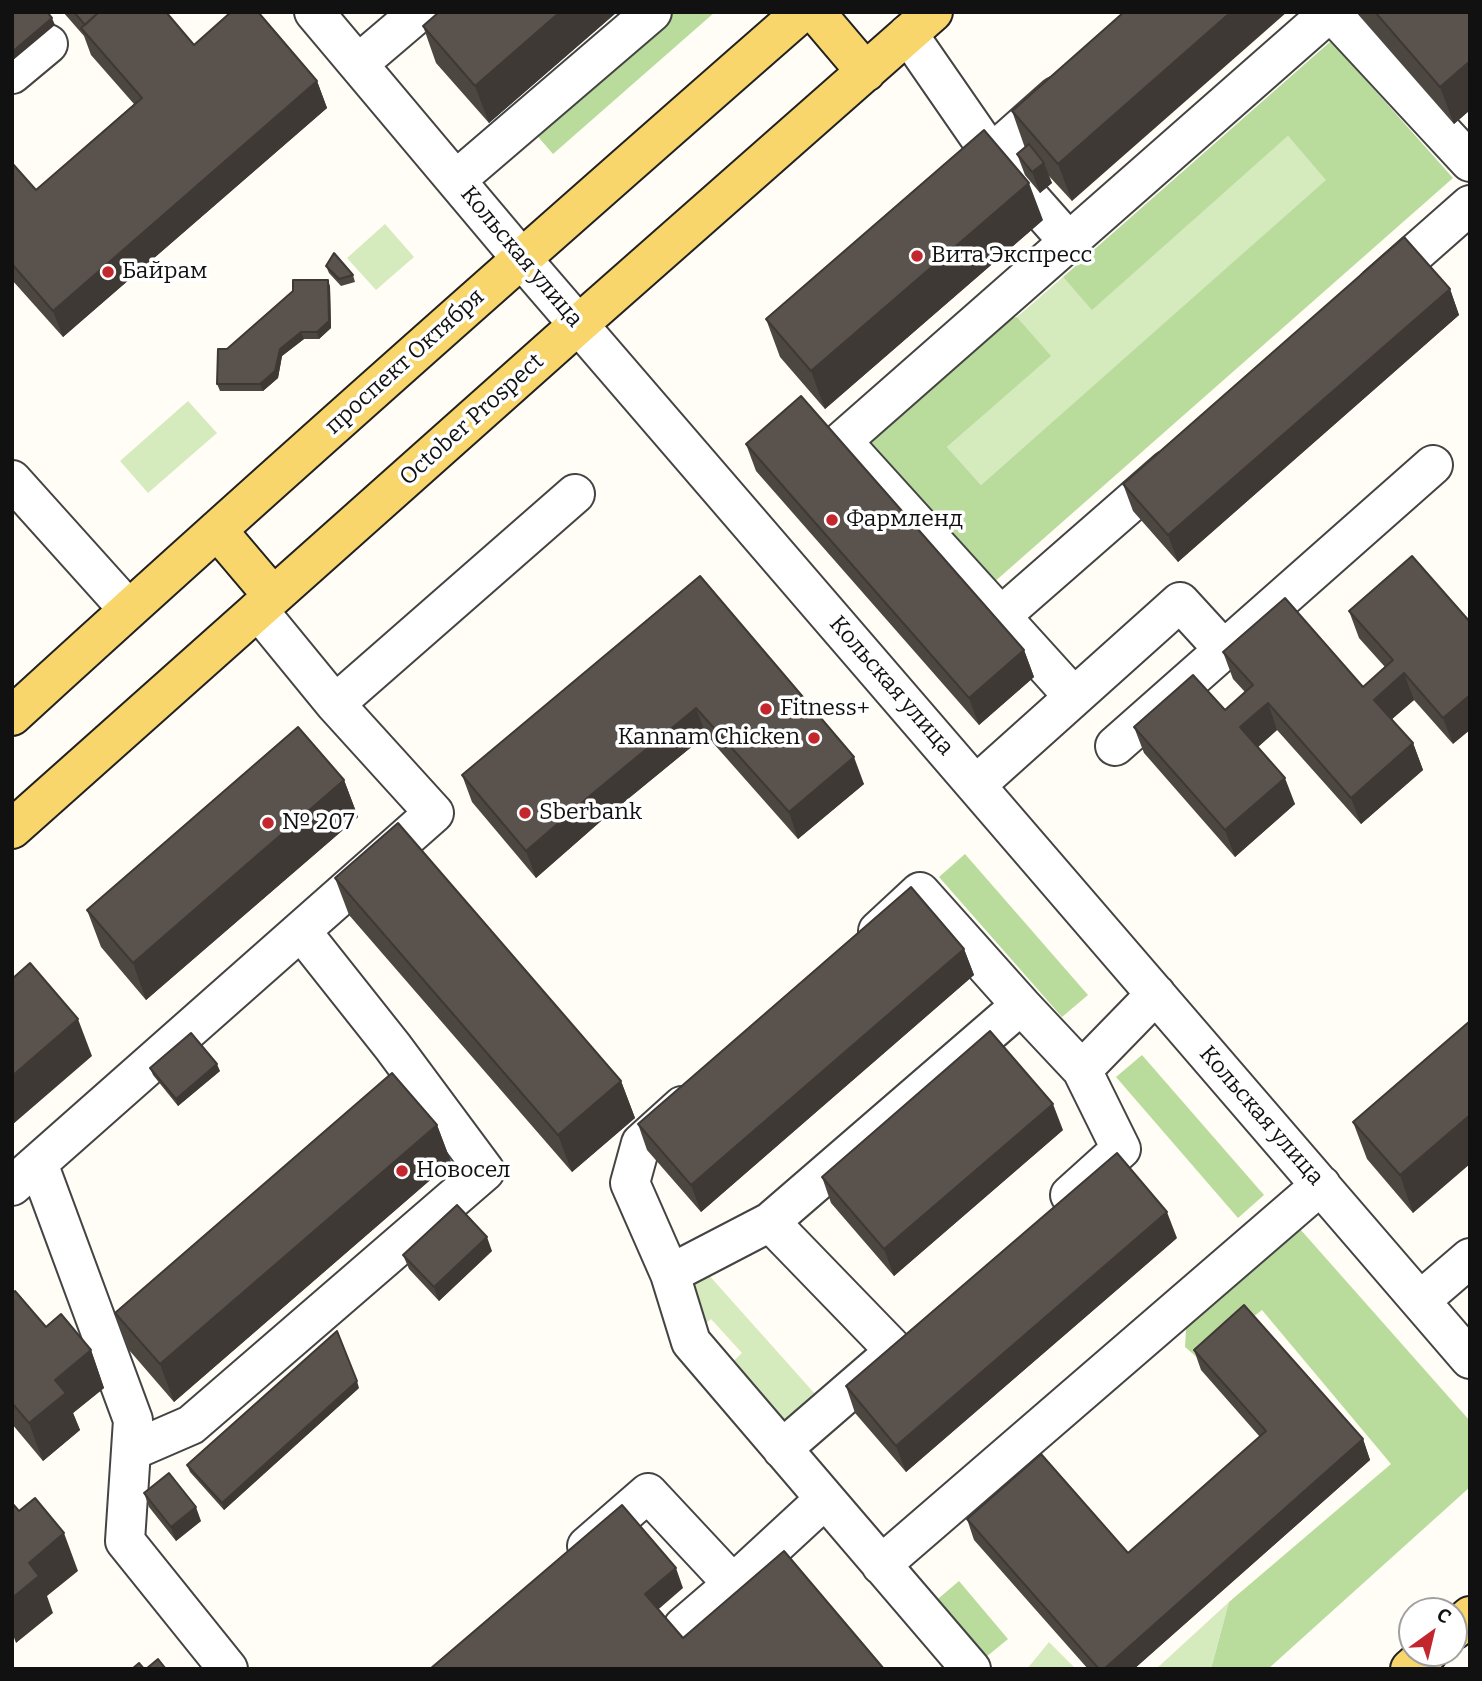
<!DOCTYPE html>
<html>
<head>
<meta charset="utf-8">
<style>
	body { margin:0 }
	#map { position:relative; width:1482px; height:1681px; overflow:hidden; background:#fffdf5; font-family:Bitter,serif }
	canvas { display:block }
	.frame { position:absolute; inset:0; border:14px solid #111; pointer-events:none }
	.north { position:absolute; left:1398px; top:1597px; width:70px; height:70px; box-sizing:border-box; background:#fff; border:2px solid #a0a0a0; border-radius:50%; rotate:34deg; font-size:19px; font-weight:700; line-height:28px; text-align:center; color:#111 }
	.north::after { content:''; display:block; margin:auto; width:24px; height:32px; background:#c4262e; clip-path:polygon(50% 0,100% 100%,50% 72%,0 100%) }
</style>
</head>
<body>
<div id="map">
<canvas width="1482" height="1681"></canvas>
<div class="frame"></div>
<div class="north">С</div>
</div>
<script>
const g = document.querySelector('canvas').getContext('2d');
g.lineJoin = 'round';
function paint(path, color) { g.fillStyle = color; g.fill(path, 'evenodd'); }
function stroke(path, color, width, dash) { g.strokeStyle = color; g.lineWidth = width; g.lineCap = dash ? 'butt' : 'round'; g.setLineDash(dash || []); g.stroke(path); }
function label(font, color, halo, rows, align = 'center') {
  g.font = font + ' Bitter,serif'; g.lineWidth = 7; g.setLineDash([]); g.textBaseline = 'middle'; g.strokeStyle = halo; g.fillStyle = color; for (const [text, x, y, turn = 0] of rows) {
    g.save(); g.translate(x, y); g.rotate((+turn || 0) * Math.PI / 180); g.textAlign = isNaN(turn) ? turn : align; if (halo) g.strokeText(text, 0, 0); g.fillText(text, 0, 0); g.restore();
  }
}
const green = new Path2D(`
	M1288 136 1327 180 981 485 947 447 1050 356 1017 317 1063 277 1092 309Z
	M385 224 414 257 376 290 347 258Z
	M188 401 217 433 148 493 120 461Z
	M707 1273 816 1395 780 1427 727 1367 742 1353 711 1319 695 1333 687 1291Z
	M1229 1602 1211 1669H1156Z
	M1049 1642 1076 1669H1027Z`);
const forest = new Path2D(`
	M658 12H715L553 154 527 124Z
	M1331 41 1453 178 992 584 869 444 1012 318 1017 317 1051 356 947 447 981 485 1326 180 1288 136 1092 310 1063 277Z
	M965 854 1088 995 1062 1017 939 877Z
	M1142 1055 1264 1195 1238 1218 1116 1077Z
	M1300 1229 1470 1421V1487L1268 1669H1211L1229 1602 1391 1464 1262 1310 1199 1359 1185 1347 1186 1329 1207 1306Z
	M959 1581 1008 1639 980 1662 932 1604Z`);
const minor = new Path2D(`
	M314 12 521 258 1470 1359
	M1331 12 1470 162
	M908 34 991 154 1069 242
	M358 64 419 12
	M12 74 48 44
	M456 180 652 12
	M961 181 1057 96
	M1377 287 1470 205
	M12 480 128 609
	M1001 616 1168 470
	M1074 697 842 441 1330 12
	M335 704 575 494
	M1115 746 1433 465
	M976 785 1180 602 1224 650
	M878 931 920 892 1021 1005
	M1082 1070 1156 994
	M682 1106 641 1143 630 1183 670 1274 691 1342 971 1669
	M38 1163 133 1420 125 1541 228 1669
	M12 1186 434 813 335 704 258 610
	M770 1222 895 1351
	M670 1274 770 1222 1021 1005 1082 1070 1121 1149 1070 1195
	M1420 1301 1470 1258
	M782 1449 886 1359
	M131 1451 191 1425 485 1171 393 1047 301 931
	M587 1546 648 1493 733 1584
	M881 1565 1321 1185
	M683 1627 733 1584 825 1499`);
const major = new Path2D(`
	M815 12 866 72
	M217 530 273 596
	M12 716C272 478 537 244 802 12
	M12 829 579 324 933 12
	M1454 1630 1470 1616
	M1410 1669 1428 1653`);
const wall = new Path2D(`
	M63 12H166L194 45 317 81 327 108 63 337 12 280V163L36 190 134 104 91 55 84 36Z
	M439 12H617L489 123 436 63 423 26Z
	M1124 12 1072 201 1048 175 1052 183 1040 193 1025 175 1017 154 1025 148 1012 111Z
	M1356 12H1470V110L1454 124Z
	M1043 220 825 409 780 357 766 319Z
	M326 266 353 275 355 282 341 286 329 273Z
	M328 280 330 287 331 328 319 339H304L282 356 278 378 263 391H220L217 384 227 349Z
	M1450 289 1459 315 1178 562 1133 511 1123 484Z
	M746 444 1024 650 1034 677 979 725 756 471Z
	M1412 556 1453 744 1414 700 1392 719 1413 743 1423 770 1361 824 1277 730 1258 747 1295 804 1235 857 1144 753 1134 727 1225 710 1245 692 1233 679 1223 652 1363 687 1385 667 1359 638 1349 611Z
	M700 576 864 784 798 839 706 735 601 821 536 878 472 802 462 775Z
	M344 780 358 817 146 1000 101 947 87 910Z
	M335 878 621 1081 635 1118 572 1172 349 915Z
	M964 949 974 975 701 1212 647 1150 638 1124Z
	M1470 1021 1413 1213 1367 1159 1353 1122Z
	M150 1068 220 1071 178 1106 153 1075Z
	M437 1125 451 1162 174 1402 129 1350 115 1313Z
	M1063 1130 894 1276 831 1203 822 1177Z
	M1177 1238 906 1472 855 1413 846 1386Z
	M492 1251 439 1301 409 1269 403 1255Z
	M12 1293 46 1327 91 1350 104 1388 73 1413 80 1430 43 1461 12 1424Z
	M1194 1350 1363 1439 1370 1460 1134 1669H1088L974 1540 967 1519 1128 1553 1260 1437 1201 1370Z
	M359 1388 224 1510 190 1472 187 1465Z
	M144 1493 201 1521 176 1541 149 1507Z`);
const shadedWall = new Path2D(`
	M560 12H617L489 123 475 86Z
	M1231 12H1287L1072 201 1058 164Z
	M52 18 55 25 12 61V52Z
	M1470 61V110L1454 124 1440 87Z
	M317 81 327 108 63 337 53 311Z
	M1044 163 1052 183 1040 193 1032 172Z
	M1029 183 1043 220 825 409 811 371Z
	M328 280 330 287 331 328 319 339 317 332Z
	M1450 289 1459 315 1178 562 1168 535Z
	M301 332 304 339 282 356 278 378 263 391 260 384 280 349Z
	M1024 650 1034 677 979 725 969 698Z
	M1404 673 1414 700 1384 726 1374 700Z
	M1470 695V730L1453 744 1443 718Z
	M1268 703 1277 730 1250 754 1240 727Z
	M696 708 706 735 601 821 536 878 526 851 592 794Z
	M1413 743 1423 770 1361 824 1351 798Z
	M854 757 864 784 798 839 789 812Z
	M1285 778 1295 804 1235 857 1225 830Z
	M344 780 358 817 146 1000 133 963Z
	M964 949 974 975 701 1212 691 1185Z
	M78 1019 92 1056 12 1125V1076Z
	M217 1064 220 1071 178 1106 176 1099Z
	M621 1081 635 1118 572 1172 558 1135Z
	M1053 1104 1063 1130 894 1276 884 1249Z
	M1470 1115V1164L1413 1213 1400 1175Z
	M437 1125 451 1162 174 1402 160 1364Z
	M1167 1212 1177 1238 906 1472 896 1446Z
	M487 1237 492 1251 439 1301 434 1287Z
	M91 1350 104 1388 73 1413 80 1430 43 1461 29 1423 55 1380Z
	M357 1381 359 1388 224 1510 222 1503Z
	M1363 1439 1370 1460 1134 1669H1104Z
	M196 1507 201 1521 176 1541 171 1527Z
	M64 1533 78 1571 47 1596 53 1613 16 1643 12 1632V1598L29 1563Z
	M676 1568 683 1588 653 1614 645 1594Z`);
const building = new Path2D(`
	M12 12H47L52 18 12 52Z
	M74 12H99L85 25Z
	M99 12H166L194 45 231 12H258L317 81 53 311 12 264V163L36 190 142 98 81 28Z
	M439 12H560L475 86 423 26Z
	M1124 12H1231L1058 164 1012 111Z
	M1375 12H1470V61L1440 87Z
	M984 130 1029 183 811 371 766 319Z
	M1029 144 1044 163 1032 172 1017 154Z
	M1404 237 1450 289 1168 535 1123 484Z
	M334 253 353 275 339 279 326 266Z
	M293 280H328L329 321 317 332H301L280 349 275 371 260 384H217L218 349H227L293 291Z
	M801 396 1024 650 969 698 746 444Z
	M1412 556 1470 622V695L1443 718 1404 673 1374 700 1413 743 1351 798 1268 703 1240 727 1285 778 1225 830 1134 727 1193 675 1225 710 1253 685 1223 652 1285 598 1363 687 1393 660 1349 611Z
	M700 576 854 757 789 812 696 708 592 794 526 851 462 775Z
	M298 727 344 780 133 963 87 910Z
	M398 823 621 1081 558 1135 335 878Z
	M911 887 964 949 691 1185 638 1124Z
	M30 963 78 1019 12 1076V979Z
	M1470 1021V1115L1400 1175 1353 1122Z
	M990 1031 1053 1104 884 1249 822 1177Z
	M191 1033 217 1064 176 1099 150 1068Z
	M392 1073 437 1125 160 1364 115 1313Z
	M1117 1153 1167 1212 896 1446 846 1386Z
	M457 1205 487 1237 434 1287 403 1255Z
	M15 1291 46 1327 61 1314 91 1350 55 1380 66 1393 29 1423 12 1403V1293Z
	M1244 1305 1363 1439 1104 1669H1099L967 1519 1041 1454 1128 1553 1266 1431 1194 1350Z
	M337 1331 357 1381 222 1503 187 1465Z
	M169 1473 196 1507 171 1527 144 1493Z
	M35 1498 64 1533 29 1563 39 1576 12 1598V1503L19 1511Z
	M622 1505 676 1568 645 1594 683 1638 784 1551 884 1669H430Z
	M158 1659 166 1669H146Z
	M139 1663 144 1669H132Z`);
const markers = [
	[917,256,7,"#c4262e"],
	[108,272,7,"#c4262e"],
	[832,520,7,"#c4262e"],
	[766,709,7,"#c4262e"],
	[814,738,7,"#c4262e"],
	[525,813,7,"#c4262e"],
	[268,823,7,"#c4262e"],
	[402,1171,7,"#c4262e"]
];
const poiNames = [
	["Вита Экспресс",931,256],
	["Байрам",122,272],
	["Фармленд",846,520],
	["Fitness+",780,709],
	["Kannam Chicken",800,738,"right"],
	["Sberbank",539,813],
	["№ 207",282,823],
	["Новосел",416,1171]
];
const streetNames = [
	["Кольская улица",521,257,50],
	["проспект Октября",405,362,-42],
	["October Prospect",472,420,-42],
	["Кольская улица",891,686,49],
	["Кольская улица",1261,1116,49]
];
paint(green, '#d5ebbd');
paint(forest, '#b9dc9c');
stroke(minor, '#444', 42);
stroke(major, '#222', 42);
stroke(minor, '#fff', 38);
stroke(major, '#f9d66b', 38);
paint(wall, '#4d4742');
paint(shadedWall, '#3f3936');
paint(building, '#5a524d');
stroke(building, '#3f3936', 2);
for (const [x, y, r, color] of markers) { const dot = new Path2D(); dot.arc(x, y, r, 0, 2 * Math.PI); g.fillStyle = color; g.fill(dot); stroke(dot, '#fff', 2.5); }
label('23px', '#111', '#fff', poiNames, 'left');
label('23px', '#111', '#fff', streetNames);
</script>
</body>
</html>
